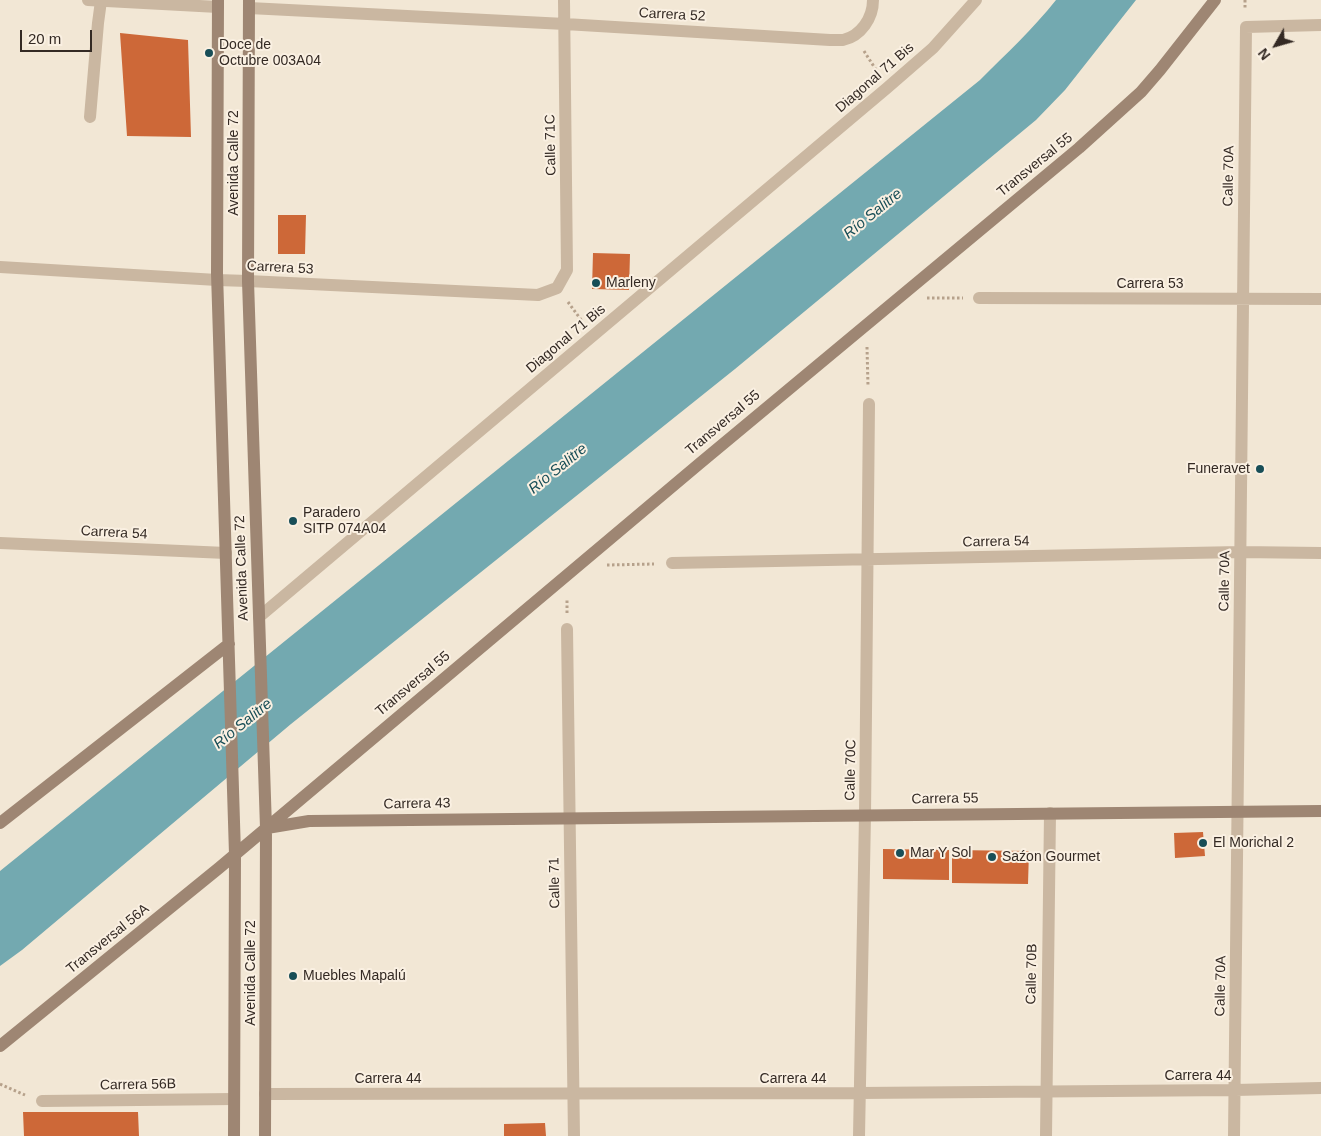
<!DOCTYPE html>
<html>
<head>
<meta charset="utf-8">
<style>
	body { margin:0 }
	#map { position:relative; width:1321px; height:1136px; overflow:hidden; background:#f2e7d5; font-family:Helvetica,sans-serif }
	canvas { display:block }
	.north { position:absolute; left:1251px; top:20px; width:50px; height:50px; -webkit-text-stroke:4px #faf0e2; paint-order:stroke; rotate:232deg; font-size:14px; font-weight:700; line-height:20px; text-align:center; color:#342a24 }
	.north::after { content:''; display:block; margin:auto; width:18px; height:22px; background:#342a24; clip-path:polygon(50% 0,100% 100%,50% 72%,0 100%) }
	.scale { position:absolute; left:20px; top:30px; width:72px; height:22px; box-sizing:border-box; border:2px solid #342a24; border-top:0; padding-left:6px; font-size:15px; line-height:18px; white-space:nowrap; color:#342a24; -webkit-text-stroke:4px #faf0e2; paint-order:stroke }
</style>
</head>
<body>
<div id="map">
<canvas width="1321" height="1136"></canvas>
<div class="north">N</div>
<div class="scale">20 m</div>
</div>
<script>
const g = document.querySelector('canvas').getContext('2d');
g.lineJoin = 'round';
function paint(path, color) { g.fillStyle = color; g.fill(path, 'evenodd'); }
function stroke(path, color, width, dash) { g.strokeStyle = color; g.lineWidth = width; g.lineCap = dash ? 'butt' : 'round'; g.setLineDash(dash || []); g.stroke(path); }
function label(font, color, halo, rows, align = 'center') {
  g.font = font + ' Helvetica,sans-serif'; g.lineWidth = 4; g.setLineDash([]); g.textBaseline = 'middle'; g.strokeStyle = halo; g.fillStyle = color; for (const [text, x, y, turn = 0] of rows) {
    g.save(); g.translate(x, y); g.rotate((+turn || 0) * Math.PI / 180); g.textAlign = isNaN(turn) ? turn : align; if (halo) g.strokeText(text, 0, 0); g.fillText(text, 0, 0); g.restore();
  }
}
const water = new Path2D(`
	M1056 0H1136L1065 90 1036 120 735 369 291 724 22 950 0 966V871L980 80C1006 54 1033 29 1056 0Z`);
const building = new Path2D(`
	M120 33 188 40 191 137 127 136Z
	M278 215H306L305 254H278Z
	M593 253 630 254 629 290 592 289Z
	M1203 832 1205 856 1175 858 1174 833Z
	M883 849 949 850V880L883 879Z
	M952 850 1029 851 1028 884 952 883Z
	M23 1112H138L139 1136H24Z
	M545 1123 546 1136H504V1124Z`);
const path = new Path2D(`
	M1245 0V9
	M864 51 878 73
	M927 298H963
	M568 302 582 321
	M867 347 868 386
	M607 565 654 564
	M567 613V599
	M0 1084 25 1095`);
const lane = new Path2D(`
	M90 117 98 23 101 1`);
const street = new Path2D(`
	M88 0 218 7
	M249 8 565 24 830 40C834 40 839 40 843 40 861 36 873 18 873 0
	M0 267 217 280 248 281 538 295 557 288 567 270 564 0
	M979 298 1321 299
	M0 543 226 553
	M672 563 1240 552 1321 553
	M259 617 887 88 933 48 976 0
	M567 629 574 1136
	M265 1094 860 1093 1235 1090 1321 1088
	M42 1101 234 1099
	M859 1136 865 815 869 404
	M1046 1136 1050 813
	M1234 1136 1246 27 1321 25`);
const secondary = new Path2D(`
	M218 0 217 273 235 854 234 1136
	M249 0 248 281 266 828 265 1136
	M0 823 229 644
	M267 828 309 821 1321 811
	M0 1046 219 868 699 464 1079 148 1141 92 1160 70 1215 0`);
const markers = [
	[209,53,5,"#184e57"],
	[596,283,5,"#184e57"],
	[1260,469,5,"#184e57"],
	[293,521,5,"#184e57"],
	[1203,843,5,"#184e57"],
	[900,853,5,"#184e57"],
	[992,857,5,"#184e57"],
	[293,976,5,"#184e57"]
];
const streetNames = [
	["Carrera 52",672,15,3],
	["Diagonal 71 Bis",875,78,-41],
	["Calle 71C",551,145,-91],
	["Avenida Calle 72",234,163,-90],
	["Transversal 55",1035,165,-39],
	["Calle 70A",1229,176,-89],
	["Carrera 53",280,268,3],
	["Carrera 53",1150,284],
	["Diagonal 71 Bis",566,339,-40],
	["Transversal 55",723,423,-40],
	["Carrera 54",114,533,3],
	["Carrera 54",996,542,-1],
	["Avenida Calle 72",242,568,-92],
	["Calle 70A",1225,581,-89],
	["Transversal 55",413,684,-40],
	["Calle 70C",851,770,-89],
	["Carrera 55",945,799,-1],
	["Carrera 43",417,804,-1],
	["Calle 71",555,883,-91],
	["Transversal 56A",108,939,-39],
	["Avenida Calle 72",251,973,-90],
	["Calle 70B",1032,974,-89],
	["Calle 70A",1221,986,-89],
	["Carrera 44",1198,1076],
	["Carrera 44",388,1079],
	["Carrera 44",793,1079],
	["Carrera 56B",138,1085,-1]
];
const poiNames = [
	["Doce de",219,45],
	["Octubre 003A04",219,61],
	["Marleny",606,283],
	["Funeravet",1250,469,"right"],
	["Paradero",303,513],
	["SITP 074A04",303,529],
	["El Morichal 2",1213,843],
	["Mar Y Sol",910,853],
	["Saźon Gourmet",1002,857],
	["Muebles Mapalú",303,976]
];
const waterNames = [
	["Río Salitre",873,214,-39],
	["Río Salitre",558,469,-39],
	["Río Salitre",243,724,-39]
];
paint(water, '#73a9b0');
paint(building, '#cd6838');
stroke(path, '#b6a18b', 3, [2.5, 2.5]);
stroke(lane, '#cab7a1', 12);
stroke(street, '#cab7a1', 12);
stroke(secondary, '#9e8673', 12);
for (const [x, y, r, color] of markers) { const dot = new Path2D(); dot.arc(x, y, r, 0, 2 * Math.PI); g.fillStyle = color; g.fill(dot); stroke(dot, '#faf0e2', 2); }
label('14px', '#342a24', '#faf0e2', streetNames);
label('14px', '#342a24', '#faf0e2', poiNames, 'left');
label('italic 15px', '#184e57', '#faf0e2', waterNames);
</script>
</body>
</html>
